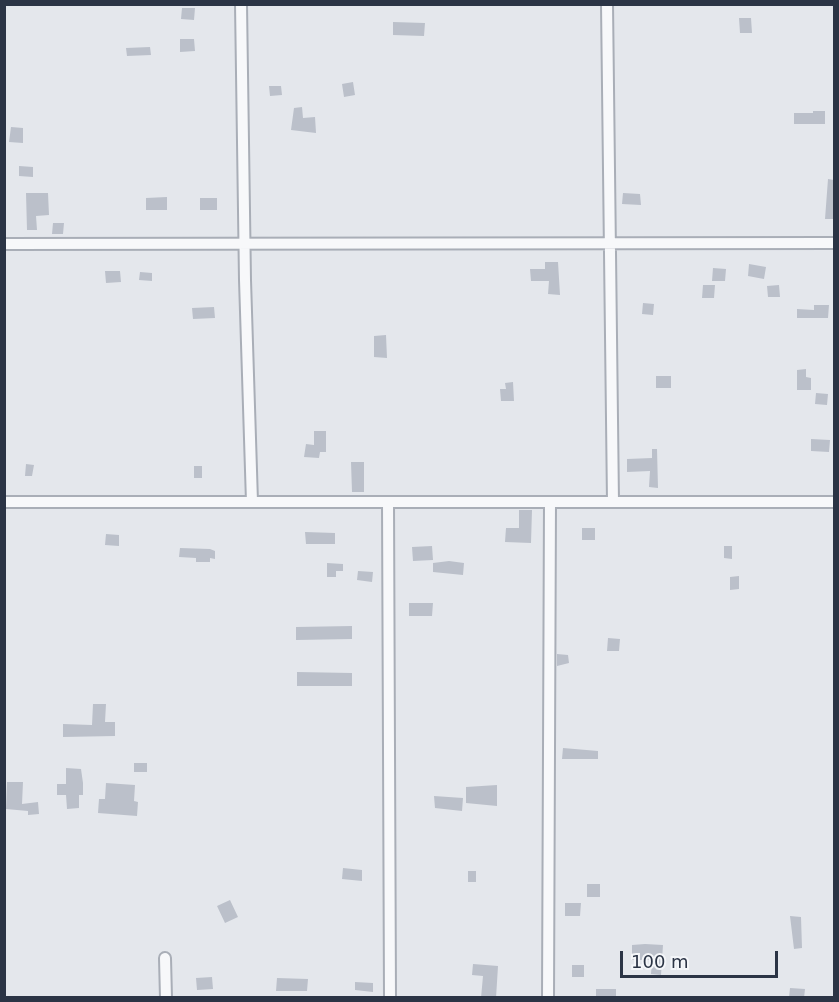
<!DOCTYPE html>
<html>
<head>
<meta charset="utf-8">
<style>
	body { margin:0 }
	#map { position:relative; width:839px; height:1002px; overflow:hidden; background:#e4e7ec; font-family:"DejaVu Sans",sans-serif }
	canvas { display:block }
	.frame { position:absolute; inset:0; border:6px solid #2b3445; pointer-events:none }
	.scale { position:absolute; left:620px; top:951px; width:158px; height:27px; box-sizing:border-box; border:3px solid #2b3445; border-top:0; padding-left:8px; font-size:18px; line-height:21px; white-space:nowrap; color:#2b3445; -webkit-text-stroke:4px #f4f6f9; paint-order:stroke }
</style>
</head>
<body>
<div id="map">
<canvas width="839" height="1002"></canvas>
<div class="frame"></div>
<div class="scale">100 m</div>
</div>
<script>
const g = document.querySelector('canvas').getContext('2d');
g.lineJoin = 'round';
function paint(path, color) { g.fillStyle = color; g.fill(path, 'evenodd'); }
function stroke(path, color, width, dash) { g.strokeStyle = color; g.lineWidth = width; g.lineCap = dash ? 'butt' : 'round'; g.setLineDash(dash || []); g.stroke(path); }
const building = new Path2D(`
	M182 8H195L194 20 181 19Z
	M739 18H751L752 33H740Z
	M393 22 425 23 424 36 393 35Z
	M180 39H194L195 51 180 52Z
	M150 47 151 55 127 56 126 48Z
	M353 82 355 95 344 97 342 84Z
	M269 86H281L282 95 270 96Z
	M302 107 303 118 315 117 316 133 291 130 294 108Z
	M813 111H825V124H794V113H813Z
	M11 127 23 128V143L9 142Z
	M19 166 33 167V177L19 176Z
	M828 179 834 180V219H825Z
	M26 193H48L49 215 36 216 37 230H27Z
	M623 193 640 194 641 205 622 204Z
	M167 197V210H146V198Z
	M200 198H217V210H200Z
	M53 223H64L63 234H52Z
	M545 262H558L560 295 548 294 549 281H531L530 269H545Z
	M749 264 766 267 764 279 748 276Z
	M713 268 726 269 725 281H712Z
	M105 271H120L121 282 106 283Z
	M140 272 152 273V281L139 280Z
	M703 285H715L714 298H702Z
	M779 285 780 297H768L767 286Z
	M643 303 654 304 653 315 642 314Z
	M814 305H829L828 318H797V309L814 310Z
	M214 307 215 318 193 319 192 308Z
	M386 335 387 358 374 357V336Z
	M806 369V377L811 378V390H797V370Z
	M656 376H671V388H656Z
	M513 382 514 401H501L500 389H506L505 383Z
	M816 393 828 394 827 405 815 404Z
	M314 431H326V452H320L319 458 304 457 306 444 314 445Z
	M811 439 830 440 829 452 811 451Z
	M652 449H657L658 488 649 487 650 471 627 472V459L652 458Z
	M351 462H364V492H352Z
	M26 464 34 465 32 476H25Z
	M194 466H202V478H194Z
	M519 510H532L531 543 505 542 506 528H519Z
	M582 528H595V540H582Z
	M305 532 335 533V544H306Z
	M106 534 119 535V546L105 545Z
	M432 546 433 560 413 561 412 547Z
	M724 546H732V559L724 558Z
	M180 548 210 549 215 551V559L210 558V562H196V558L179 557Z
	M449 561 464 563 463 575 433 572V563Z
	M327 563 343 564V571H336V577H327Z
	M358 571 373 572 372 582 357 580Z
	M739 576V589L730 590V577Z
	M409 603H433L432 616H409Z
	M352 626V639L296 640V627Z
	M608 638 620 639 619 651H607Z
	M557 654 568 655 569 663 557 666Z
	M297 672 352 673V686H297Z
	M93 704H106L105 722H115V736L63 737V724L92 725Z
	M563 748 598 751V759H562Z
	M134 763H147V772H134Z
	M66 768 81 769 83 783V795H79V808L67 809 66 795H57V784H66Z
	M7 782H23L22 804 38 802 39 814 28 815V811L6 809Z
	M106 783 135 785 134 801 138 802 137 816 98 813 99 799H105Z
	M497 785V806L466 803V787Z
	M434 796 463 798 462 811 435 808Z
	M343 868 362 870V881L342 879Z
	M468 871H476V882H468Z
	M587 884H600V897H587Z
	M230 900 238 917 225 923 217 906Z
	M565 903H581L580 916H565Z
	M790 916 801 917 802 948 794 949Z
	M645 944 663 945 661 975 651 974 652 960H632V945Z
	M473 964 498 966 496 998H481L483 976 472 975Z
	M572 965H584V977H572Z
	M212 977 213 989 197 990 196 978Z
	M277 978 308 979 307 991H276Z
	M355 982 373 983V992L355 990Z
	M790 988 805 989 804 998H789Z
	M596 989H616V998H596Z`);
const minor = new Path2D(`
	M241 4 245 280 252 502
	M607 4 613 502
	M4 244 834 243
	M4 502H834
	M388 502 390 998
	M165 958 166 998
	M548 998 550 502`);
paint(building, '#bbc0ca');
stroke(minor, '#a9aeb7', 14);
stroke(minor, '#f7f8fa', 10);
</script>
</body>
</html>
